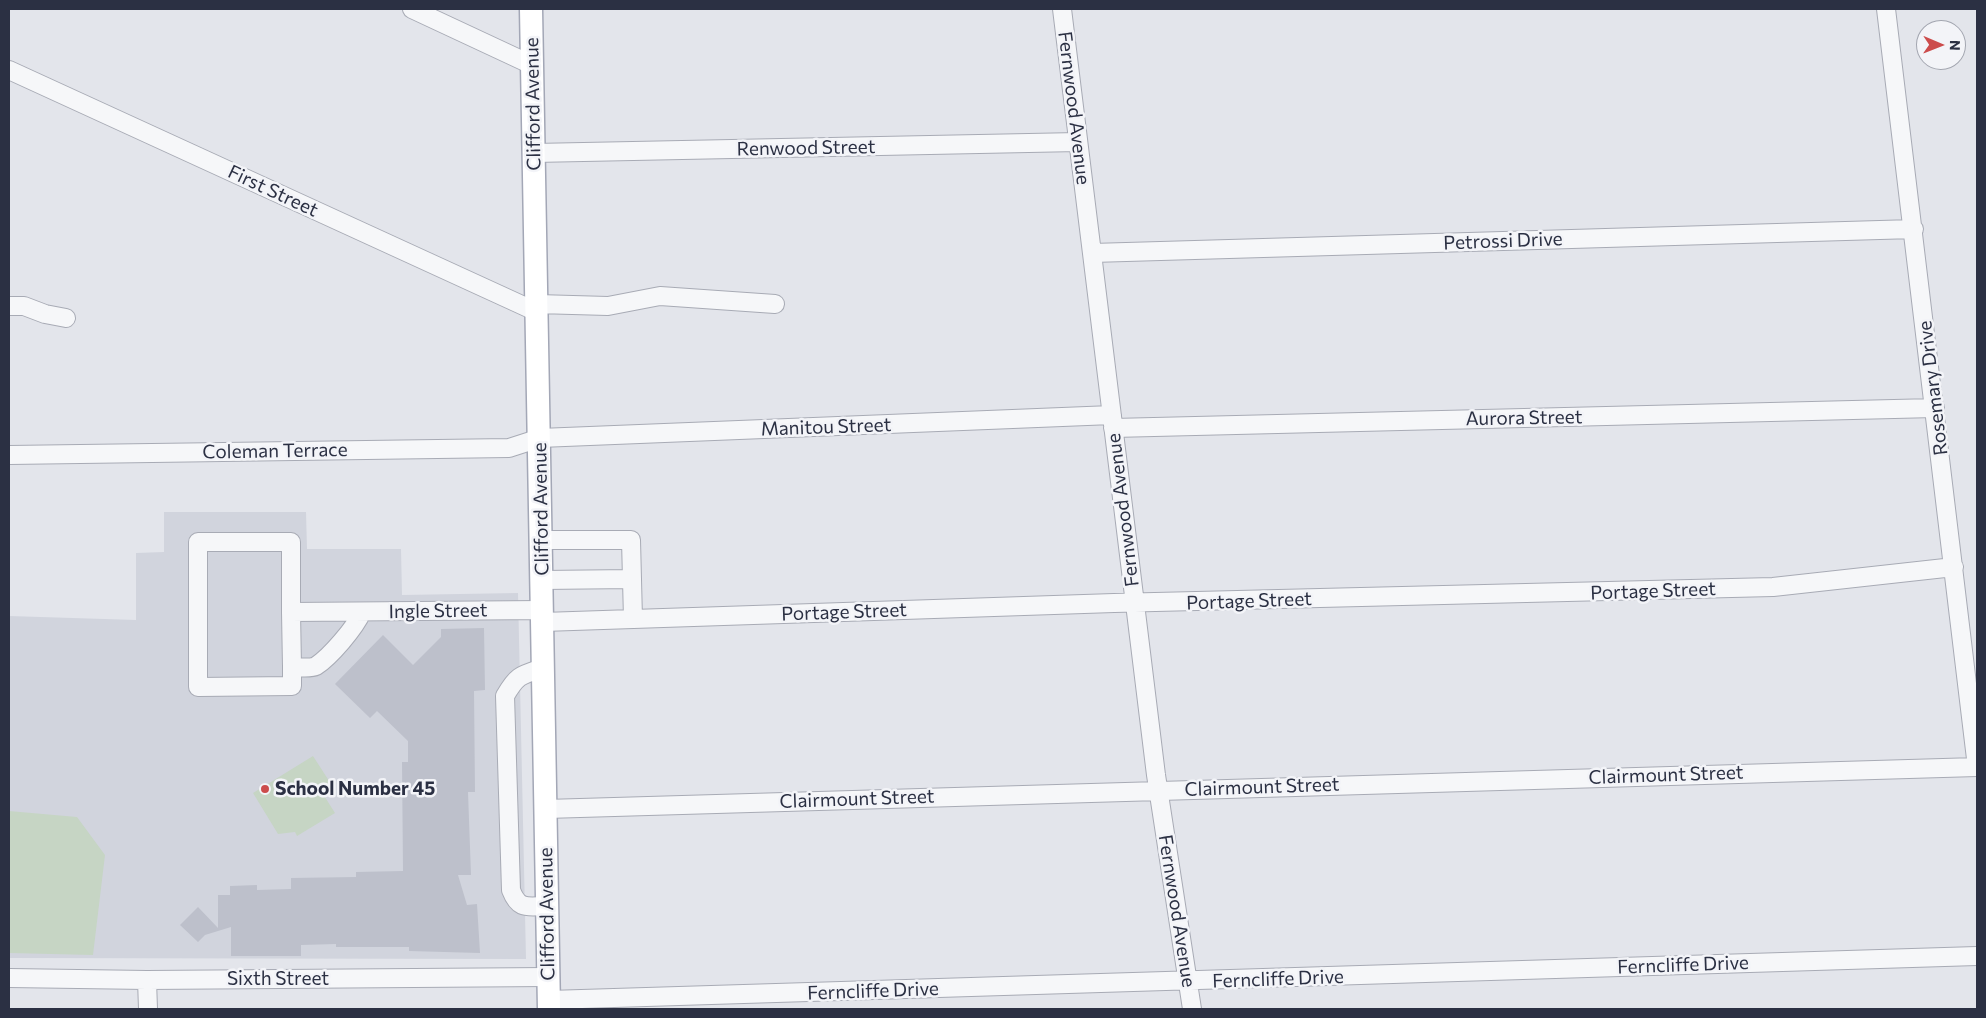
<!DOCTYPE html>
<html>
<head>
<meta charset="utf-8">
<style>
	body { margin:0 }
	#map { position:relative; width:1986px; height:1018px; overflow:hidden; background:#e3e5eb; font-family:Commissioner,sans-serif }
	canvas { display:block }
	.frame { position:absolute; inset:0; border:10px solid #2b3043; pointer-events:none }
	.north { position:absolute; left:1916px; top:20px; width:50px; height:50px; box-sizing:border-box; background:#f3f4f8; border:1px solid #a3a6b0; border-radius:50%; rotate:91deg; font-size:14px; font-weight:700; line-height:20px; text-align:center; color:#2b3043 }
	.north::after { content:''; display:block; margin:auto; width:18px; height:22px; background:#cc4c4c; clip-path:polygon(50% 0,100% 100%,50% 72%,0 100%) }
</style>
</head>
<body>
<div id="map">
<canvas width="1986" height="1018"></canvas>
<div class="frame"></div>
<div class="north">N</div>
</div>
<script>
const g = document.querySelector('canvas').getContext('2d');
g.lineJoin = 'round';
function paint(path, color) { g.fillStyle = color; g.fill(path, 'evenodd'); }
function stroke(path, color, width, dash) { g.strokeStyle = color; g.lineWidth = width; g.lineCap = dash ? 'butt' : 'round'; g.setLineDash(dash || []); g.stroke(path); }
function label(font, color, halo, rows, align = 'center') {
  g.font = font + ' Commissioner,sans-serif'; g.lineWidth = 5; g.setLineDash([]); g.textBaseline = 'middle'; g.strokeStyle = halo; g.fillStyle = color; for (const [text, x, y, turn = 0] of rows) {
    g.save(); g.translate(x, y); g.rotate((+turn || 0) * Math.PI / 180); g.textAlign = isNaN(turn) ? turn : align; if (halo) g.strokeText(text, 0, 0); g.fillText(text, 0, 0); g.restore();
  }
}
const built = new Path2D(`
	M164 512H306L307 549H401L402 595 518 593 526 959 9 958V616L136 620V553L164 552Z`);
const green = new Path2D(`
	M313 756 333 787 323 794 335 813 297 836 295 832 278 834 253 793Z
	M9 811 77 817 105 855 93 955 9 953Z`);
const building = new Path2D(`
	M484 628 485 690 474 691 475 792H468L471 875H458L467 905 477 904 480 953 409 951V947H336V944L301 945V956H231V927L205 935 198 942 180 925 198 907 218 928V895H230V886L257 885V890L291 889V878L356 877V872L403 871 402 762H408V741L377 711 370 718 335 684 383 635 413 665 441 637V629Z`);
const minor = new Path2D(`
	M412 9 532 65
	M1062 9 1156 775 1192 1009
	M1886 9 1977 767
	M9 70 537 312
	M534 153 1078 142
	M1092 253 1914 229
	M537 304 608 306 660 296 775 304
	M9 306H24L45 314 66 318
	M1113 428 1935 408
	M9 455 509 448 540 438 1112 415
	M541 540H631L633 619
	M542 580 632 579
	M291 612V542H198V687L292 686V667
	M362 612C355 628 330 657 316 666 310 669 299 667 292 667L291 612 542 610
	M543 622 1114 603 1773 587 1954 567
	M543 668C521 675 517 675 505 696L511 890C519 911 528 906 547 906
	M546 809 1977 767
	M9 978 147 980 548 977
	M147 980 148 1009
	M549 1000 1977 956`);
const major = new Path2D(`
	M531 9 549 1009`);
const markers = [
	[265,789,5,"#cc4c4c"]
];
const streetNames = [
	["Clifford Avenue",533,104,-91],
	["Fernwood Avenue",1074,108,83],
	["Renwood Street",806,148,-1],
	["First Street",273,191,25],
	["Petrossi Drive",1503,241,-2],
	["Rosemary Drive",1933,388,-97],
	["Aurora Street",1524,418,-1],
	["Manitou Street",826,427,-2],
	["Coleman Terrace",275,451,-1],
	["Clifford Avenue",541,509,-91],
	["Fernwood Avenue",1123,510,-97],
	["Portage Street",1653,591,-2],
	["Portage Street",1249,601,-2],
	["Ingle Street",438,611,-1],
	["Portage Street",844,612,-2],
	["Clairmount Street",1666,775,-2],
	["Clairmount Street",1262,787,-2],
	["Clairmount Street",857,799,-2],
	["Fernwood Avenue",1177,911,81],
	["Clifford Avenue",547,914,-91],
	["Ferncliffe Drive",1683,965,-2],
	["Sixth Street",278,979],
	["Ferncliffe Drive",1278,979,-2],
	["Ferncliffe Drive",873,991,-2]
];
const poiNames = [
	["School Number 45",275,789]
];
paint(built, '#d1d4dd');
paint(green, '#c6d5c4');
paint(building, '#bdc0cb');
stroke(minor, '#a8abb5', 20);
stroke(major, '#a3a7b6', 25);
stroke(minor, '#f6f7f9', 18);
stroke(major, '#fff', 22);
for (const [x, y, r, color] of markers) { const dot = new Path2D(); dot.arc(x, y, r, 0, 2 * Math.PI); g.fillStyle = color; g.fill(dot); stroke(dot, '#f3f4f8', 2); }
label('19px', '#2b3043', '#f3f4f8', streetNames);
label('bold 19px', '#2b3043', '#f3f4f8', poiNames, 'left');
</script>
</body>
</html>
